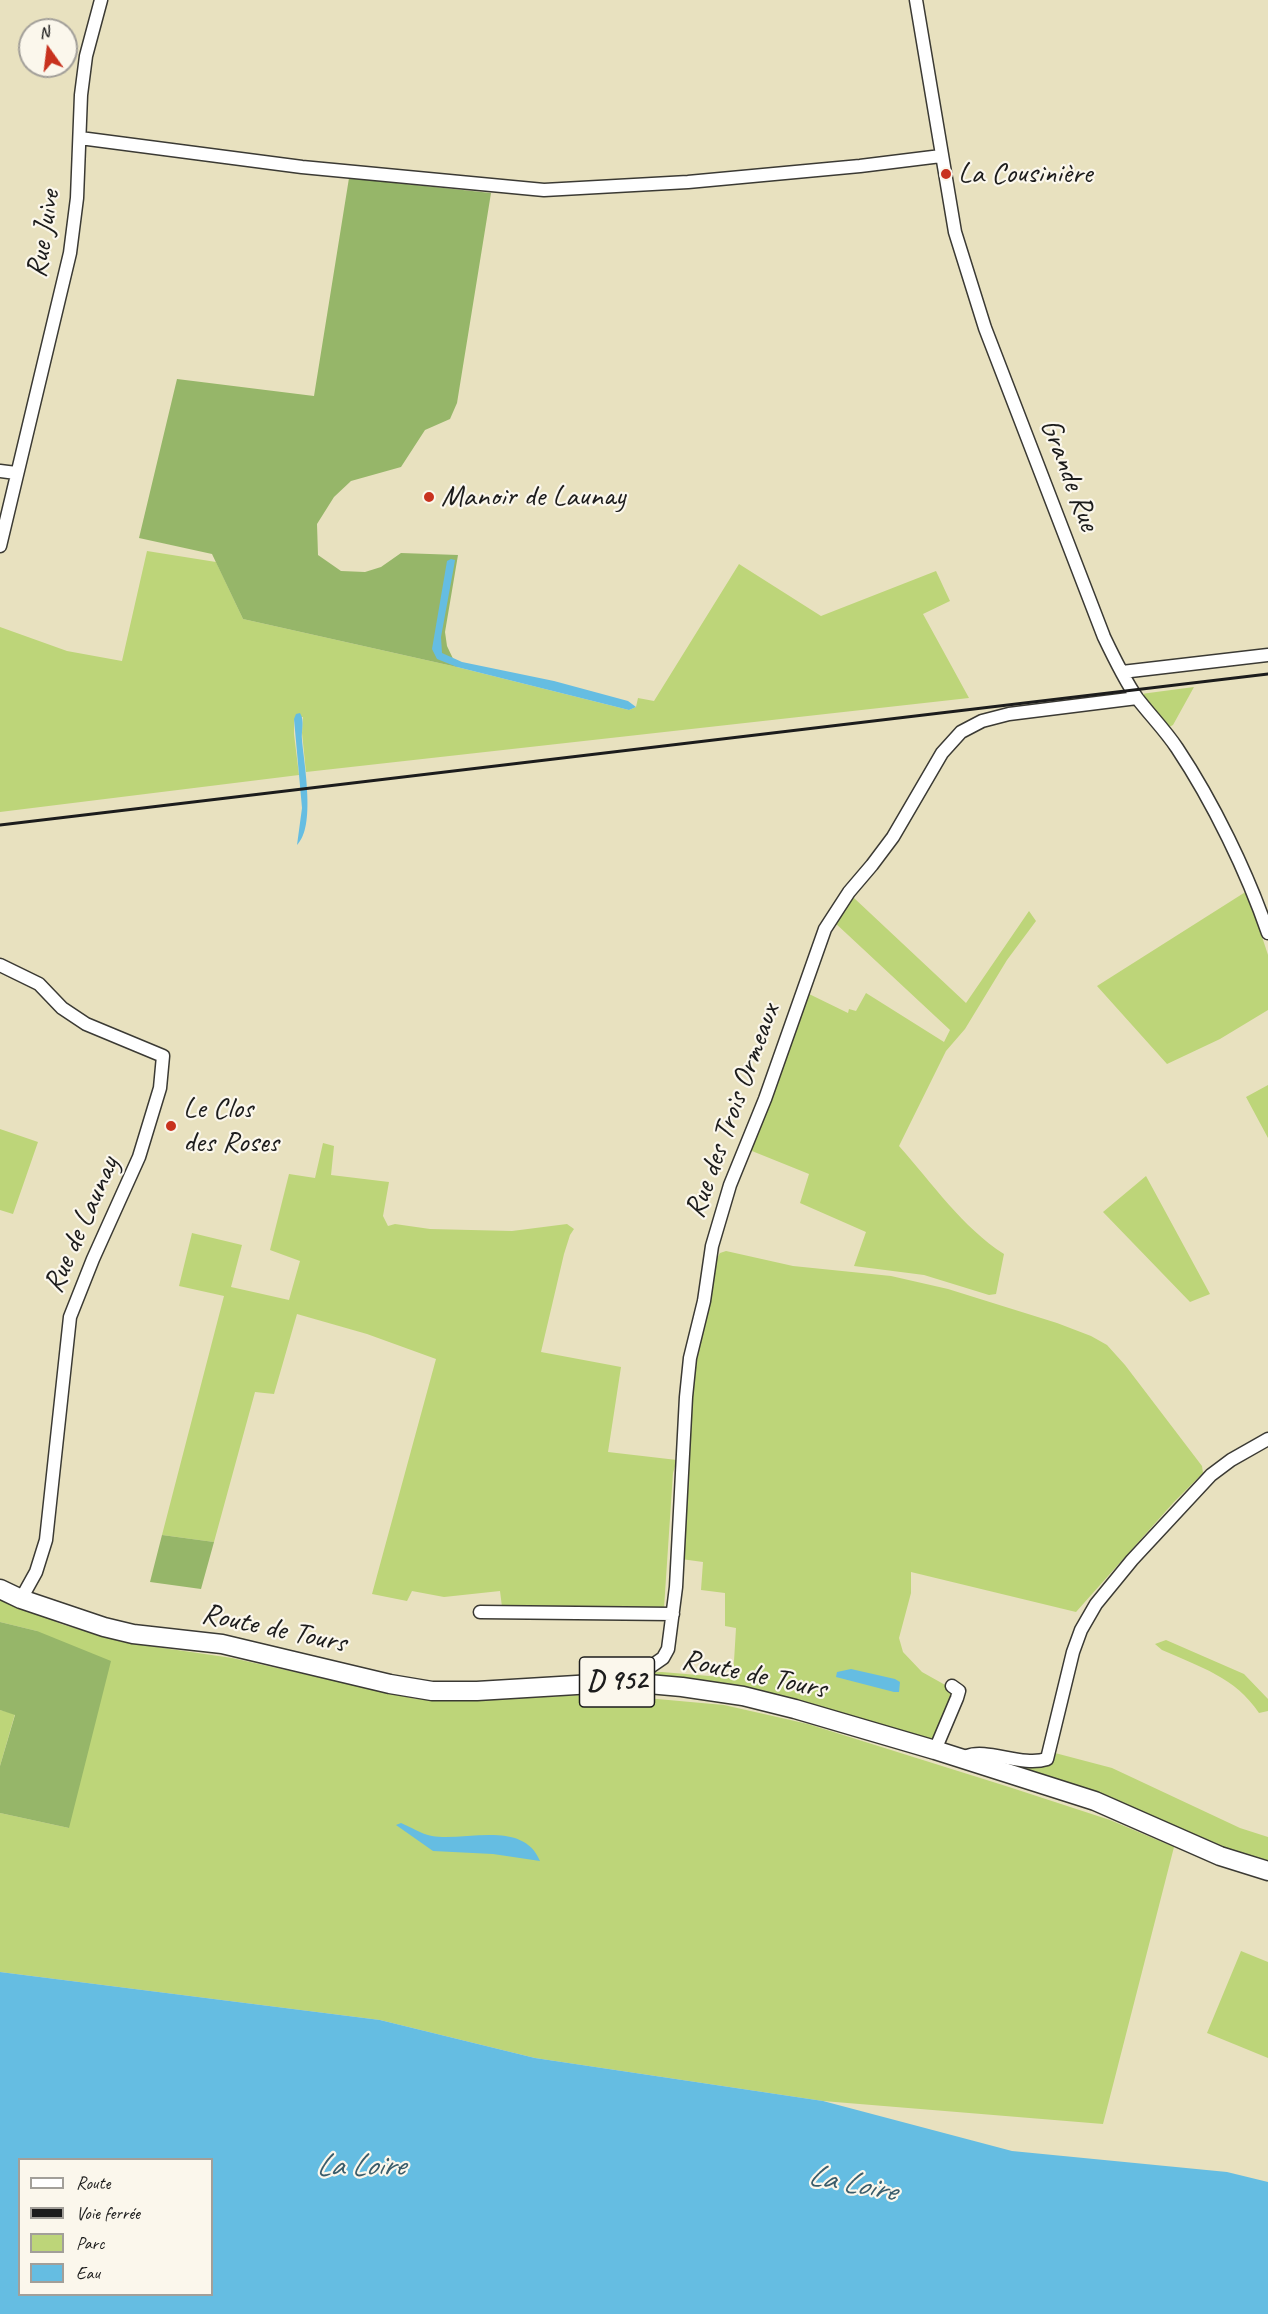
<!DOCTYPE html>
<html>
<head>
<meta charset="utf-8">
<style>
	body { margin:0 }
	#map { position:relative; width:1268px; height:2314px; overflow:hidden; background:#e8e1bf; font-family:Caveat,sans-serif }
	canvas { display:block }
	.legend { position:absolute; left:18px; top:2158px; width:195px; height:138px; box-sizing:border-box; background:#fbf7ec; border:2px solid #a29f99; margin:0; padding:8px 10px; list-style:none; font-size:18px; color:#1c1c1c }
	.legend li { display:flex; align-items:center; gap:12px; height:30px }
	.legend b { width:30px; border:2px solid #a29f99 }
	.north { position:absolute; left:18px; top:18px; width:60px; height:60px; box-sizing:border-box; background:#fbf7ec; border:2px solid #a29f99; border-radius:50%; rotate:346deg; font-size:16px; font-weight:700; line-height:24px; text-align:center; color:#1c1c1c }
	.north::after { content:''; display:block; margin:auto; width:21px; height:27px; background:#c8321e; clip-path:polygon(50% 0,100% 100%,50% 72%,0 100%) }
</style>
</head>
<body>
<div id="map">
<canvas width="1268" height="2314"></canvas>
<ul class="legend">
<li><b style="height:8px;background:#fff"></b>Route</li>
<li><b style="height:8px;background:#1c1c1c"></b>Voie ferrée</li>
<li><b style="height:16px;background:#bdd579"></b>Parc</li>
<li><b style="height:16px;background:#65bde2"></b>Eau</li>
</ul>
<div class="north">N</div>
</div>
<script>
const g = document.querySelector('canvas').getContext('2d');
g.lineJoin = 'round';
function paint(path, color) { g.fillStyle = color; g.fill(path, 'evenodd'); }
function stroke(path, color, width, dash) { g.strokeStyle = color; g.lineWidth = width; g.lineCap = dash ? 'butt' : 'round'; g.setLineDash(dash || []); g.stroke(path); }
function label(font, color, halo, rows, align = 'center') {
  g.font = font + ' Caveat,sans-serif'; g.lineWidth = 4.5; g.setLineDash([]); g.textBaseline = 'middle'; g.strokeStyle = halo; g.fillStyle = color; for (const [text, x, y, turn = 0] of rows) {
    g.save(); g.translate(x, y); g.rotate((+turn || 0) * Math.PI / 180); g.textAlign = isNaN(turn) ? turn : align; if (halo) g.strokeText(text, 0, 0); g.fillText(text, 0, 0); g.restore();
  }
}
const green = new Path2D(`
	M147 551 216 562 243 619 457 667 629 710 636 707 638 698 654 701 739 564 821 616 936 571 950 601 923 614 969 698 306 772 302 733 303 717 294 719V734L299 775 0 812V627L67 651 122 661Z
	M1194 687 1173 725 1167 728 1141 694Z
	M1247 891 1268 955V1010L1220 1039 1167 1064 1097 986Z
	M854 898 966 1003 1029 911 1036 921 1007 960 965 1029 946 1051 899 1146C932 1183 963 1228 1004 1254L996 1294 989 1295 924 1275 854 1266 866 1232 800 1203 809 1174 747 1149 807 993 848 1013 849 1009 856 1011 866 993 944 1042 950 1030 833 921Z
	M1268 1085V1138L1246 1097Z
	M0 1129 38 1142 13 1214 0 1210Z
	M323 1143 334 1146 331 1175 389 1182 383 1216 388 1226 395 1224 430 1229 512 1231 567 1224 574 1229 570 1235 564 1254 541 1352 621 1367 608 1452 677 1460 673 1473 664 1608 502 1607 500 1591 444 1597 412 1591 407 1601 372 1594 436 1359 367 1334 297 1314 274 1394 255 1392 214 1542 162 1535 224 1296 179 1286 192 1233 242 1245 231 1287 289 1300 300 1261 270 1250 289 1174 315 1178Z
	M1146 1176 1210 1294 1190 1302 1103 1212Z
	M726 1251 793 1266 891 1276 948 1289 1057 1323 1091 1336 1107 1345 1125 1365 1202 1466 1203 1473 1174 1502 1076 1612 911 1572V1593L899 1638 903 1652 922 1672 947 1686 953 1693 941 1729 932 1740 629 1673 662 1672 733 1678 736 1628 725 1626V1593L701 1590 703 1562 681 1559 685 1529 691 1382 715 1262 720 1253Z
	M0 1596 61 1624 122 1642 232 1658 416 1699 463 1701 582 1695 646 1698 724 1705 808 1724 1009 1787 1110 1820 1174 1847 1103 2124 823 2101 535 2058 380 2020 0 1972V1813L69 1828 37 1631 0 1622Z
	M1166 1640 1244 1674 1268 1699V1711L1259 1713C1235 1677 1200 1667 1162 1650L1155 1644Z
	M0 1710 15 1714 0 1766Z
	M1055 1753 1112 1768 1240 1828 1268 1837V1864L1237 1855 985 1757 1050 1763Z
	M1241 1951 1268 1962V2058L1207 2033Z`);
const forest = new Path2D(`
	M349 178 491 193 457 403 450 419 425 430 401 467 351 481 334 497 317 524 318 555 341 571 365 572 381 567 401 553 458 555 445 632 447 646 457 667 243 619 212 554 139 538 177 379 314 396Z
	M162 1535 214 1542 201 1589 150 1582Z
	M0 1622 37 1631 111 1661 69 1828 0 1813V1766L15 1715 0 1710Z`);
const water = new Path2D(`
	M451 559 455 560 454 566 441 637 442 653 462 662 554 681 628 701 636 707 629 710 457 667 437 659 432 649 447 561Z
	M300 713C305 721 301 731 302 740 304 764 316 827 297 845L302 808 294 719 296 714Z
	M851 1669 895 1679 900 1682 899 1692H894L836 1677 837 1672Z
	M401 1823C411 1827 421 1834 432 1836 464 1842 523 1819 540 1861L493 1854 433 1851 396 1825Z
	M0 1972 380 2020 535 2058 823 2101 1012 2151 1227 2172 1268 2182V2314H0ZM20 2160H212V2294H20Z`);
const street = new Path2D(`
	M916 0 955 232 985 328 1104 637C1114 658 1124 679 1137 698 1150 715 1165 730 1177 748 1213 802 1247 872 1268 933
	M80 138 302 167 544 190 688 182 860 166 941 156
	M0 471 16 473
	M0 546 70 253 77 198 81 95 86 56 101 0
	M1122 672 1268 655
	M0 965 39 984 62 1008 86 1024 163 1056 160 1088 139 1157 93 1259 70 1317 46 1540 36 1572 21 1599
	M480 1612 673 1614
	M599 1679 600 1676 650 1667 663 1658 668 1649 676 1587 686 1397 690 1358 704 1301 712 1246 730 1185 765 1099 825 929 849 892 872 865 893 837 942 753 961 732 982 721 1009 714 1137 698
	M935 1750 957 1698 959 1691 952 1686
	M967 1756C987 1748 1022 1767 1047 1759L1073 1652 1081 1630 1096 1604 1132 1560 1211 1475 1231 1460 1268 1439`);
const primary = new Path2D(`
	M0 1589 21 1599 104 1627 133 1634 222 1644 390 1684 432 1691H477L626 1682 682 1687 743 1696 795 1709 935 1750 1095 1801 1220 1856 1268 1871`);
const rail = new Path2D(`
	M0 825 1268 674`);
const markers = [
	[946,174,6,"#c8321e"],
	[429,497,6,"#c8321e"],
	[171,1126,6,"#c8321e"]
];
const shields = [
	[617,1682,75]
];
const shieldNames = [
	["D 952",617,1682]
];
const poiNames = [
	["La Cousinière",958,174],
	["Manoir de Launay",441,497],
	["Le Clos",183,1109],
	["des Roses",183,1143]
];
const streetNames = [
	["Rue Juive",44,234,-81],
	["Grande Rue",1069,475,69],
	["Rue des Trois Ormeaux",733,1111,-70],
	["Rue de Launay",82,1225,-66],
	["Route de Tours",274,1629,12],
	["Route de Tours",754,1675,12]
];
const waterNames = [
	["La Loire",360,2167],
	["La Loire",852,2184,11]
];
paint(green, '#bdd579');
paint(forest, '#96b669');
paint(water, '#65bde2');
stroke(street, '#3b3a34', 15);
stroke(primary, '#3b3a34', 21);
stroke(street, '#fff', 12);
stroke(primary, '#fff', 18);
stroke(rail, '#1c1c1c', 3);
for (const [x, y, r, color] of markers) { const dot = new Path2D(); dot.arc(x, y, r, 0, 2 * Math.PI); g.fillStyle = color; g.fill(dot); stroke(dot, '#fbf7ec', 2); }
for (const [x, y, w] of shields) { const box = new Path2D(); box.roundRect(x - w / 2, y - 25, w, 50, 4.5); g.fillStyle = '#fbf7ec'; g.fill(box); stroke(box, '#1c1c1c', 1.5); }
label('bold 28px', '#1c1c1c', null, shieldNames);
label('30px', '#1c1c1c', '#fbf7ec', poiNames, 'left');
label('30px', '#1c1c1c', '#fbf7ec', streetNames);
label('italic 32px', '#395c6b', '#fbf7ec', waterNames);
</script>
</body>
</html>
